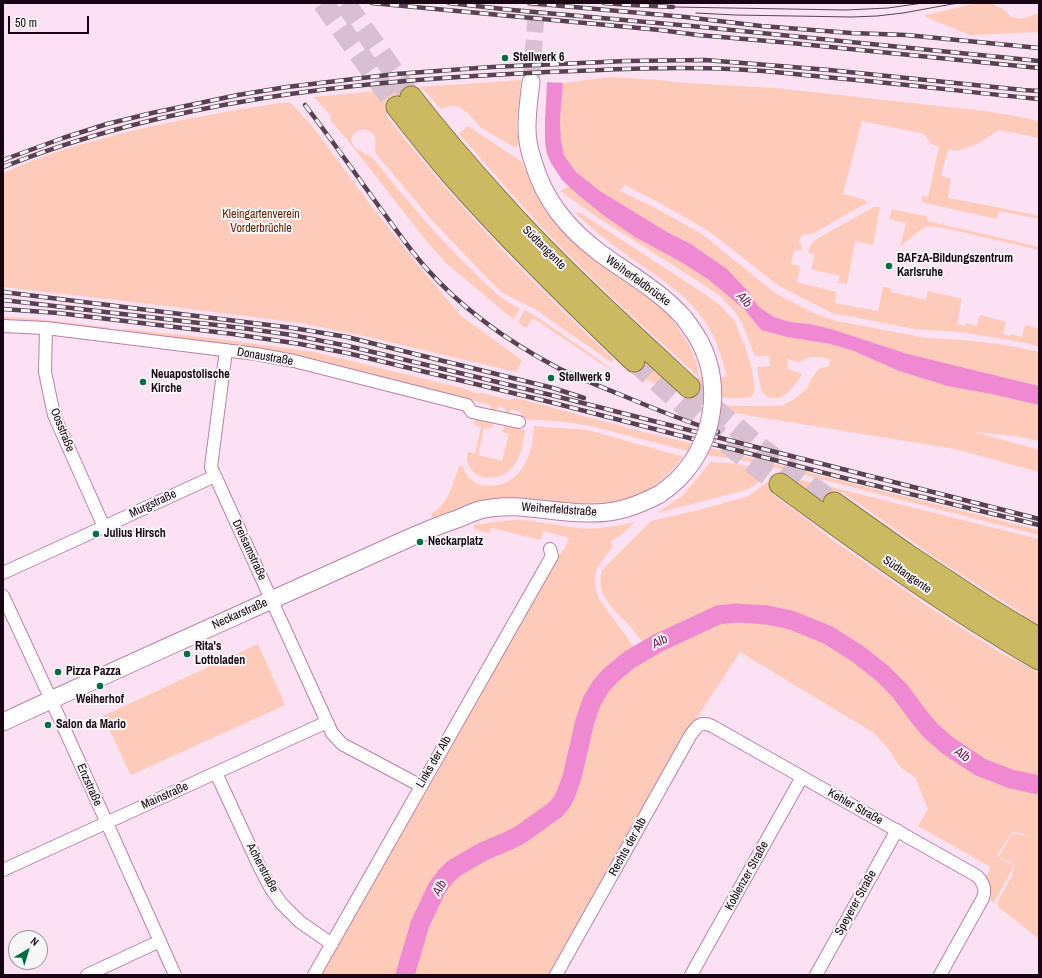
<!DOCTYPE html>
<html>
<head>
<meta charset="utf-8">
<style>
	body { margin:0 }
	#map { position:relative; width:1042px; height:978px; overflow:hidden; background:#fbe1f2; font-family:"Archivo Narrow",sans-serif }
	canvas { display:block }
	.frame { position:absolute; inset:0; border:4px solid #180412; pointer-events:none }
	.north { position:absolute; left:8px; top:930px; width:40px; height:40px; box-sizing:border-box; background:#f7f7f7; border:1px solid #9e969b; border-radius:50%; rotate:38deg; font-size:11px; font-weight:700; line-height:16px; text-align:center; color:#180412 }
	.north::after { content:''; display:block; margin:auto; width:14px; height:18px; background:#026d44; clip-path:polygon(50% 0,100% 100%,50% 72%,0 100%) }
	.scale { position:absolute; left:8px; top:16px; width:81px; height:18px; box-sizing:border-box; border:2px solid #180412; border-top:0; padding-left:5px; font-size:12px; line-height:14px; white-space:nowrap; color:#180412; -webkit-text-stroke:3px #f7f7f7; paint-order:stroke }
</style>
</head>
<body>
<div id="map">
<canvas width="1042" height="978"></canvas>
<div class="frame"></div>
<div class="north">N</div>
<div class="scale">50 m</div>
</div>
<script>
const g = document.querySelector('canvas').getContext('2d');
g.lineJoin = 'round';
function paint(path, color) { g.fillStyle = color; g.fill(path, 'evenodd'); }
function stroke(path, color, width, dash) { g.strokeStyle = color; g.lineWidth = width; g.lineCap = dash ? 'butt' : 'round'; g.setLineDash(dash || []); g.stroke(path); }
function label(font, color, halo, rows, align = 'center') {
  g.font = font + ' "Archivo Narrow",sans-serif'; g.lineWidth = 4; g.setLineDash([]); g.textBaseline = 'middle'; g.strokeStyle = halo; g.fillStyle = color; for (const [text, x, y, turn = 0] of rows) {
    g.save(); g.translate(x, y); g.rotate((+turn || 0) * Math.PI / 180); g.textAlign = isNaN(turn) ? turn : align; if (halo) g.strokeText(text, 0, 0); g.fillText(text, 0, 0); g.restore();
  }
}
const green = new Path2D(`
	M978 3H989L1003 9 1011 17 1021 19 1039 13V32L970 35 926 17 925 15Z
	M611 77 658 80 685 83 775 88 985 111 1015 116 1039 121V138L999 130 977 144 958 151 948 149 941 176 951 179 948 198 986 205 1039 216V219L998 211 997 219 925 203 922 201V196L928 197 939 147 930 143 925 134 862 121 843 194 865 200 867 203 829 224 812 234H804L800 238 799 243 802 244 801 251 794 250 791 264 800 266 797 282 836 292 835 303 878 311 883 287 891 288V292L926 300 928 291 962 299 957 324 965 326 966 323 977 326 980 315 1006 322 1003 334 1010 336 1011 334 1022 337 1025 325 1039 329V347L1027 343 960 332 914 329 848 316 834 314 779 286 710 232 658 202 625 185 620 191 657 209 702 234 775 293 811 312 836 321 900 333 926 338 962 340 1006 345 1039 352V386L908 354 856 337 810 324 790 322 774 317 759 307 745 288 727 269 691 244 667 232 600 191 576 172 564 155 561 141 560 120 563 83Z
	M521 80 516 127 519 144 517 146 514 147 480 127 468 113 458 106H450L441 109 422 88V89L386 115C437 182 495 244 555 303 574 323 595 341 614 360L611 362 535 309 503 293 490 281 431 219 377 155C373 149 378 140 373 134 365 124 346 132 353 145 357 152 367 153 373 158 405 198 438 238 475 273 490 288 500 299 520 309L513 319 447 264 424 238 349 142 331 121V116L314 97 421 87Z
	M280 103H290L293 105 312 126 372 207 413 259 461 316 522 360 516 372 373 338 301 323 142 303 3 287V173C21 165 39 158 57 152 130 128 205 115 280 103Z
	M468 126 522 162 537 196 552 218 572 238 650 298 669 316 674 322 688 343 696 361 699 377H727C722 359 717 339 706 323 685 291 650 272 620 250 604 238 589 226 575 213L579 212 709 297 723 308 735 322 745 346 752 370 755 390 752 396 744 398 693 397 649 381 626 371 640 354 684 393 699 377C647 330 596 284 548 234 518 202 489 167 459 134Z
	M568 187H570L577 194 709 280 745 310 761 330 787 337 830 344 855 351 899 371 947 386 991 394 1039 405V441L1016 436 974 432 1039 450V472L955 449 746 415 680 400 736 406H781L793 400 807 389 811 379 820 368 828 367 831 360C818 356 811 355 799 362L787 359 788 369 802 374C796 383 788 397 776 398 773 398 769 397 766 396L761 390 757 367 770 366 769 356H755L742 323 736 313 719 295 679 269 597 217 560 191Z
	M874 207H880L873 245 855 241 847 284 838 283 840 276 811 269 815 254 808 253 810 246 815 240Z
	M892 209 928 217 927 221 1039 247V250L949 229 927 226 916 233 900 247 906 223 889 219Z
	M525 310 540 319 612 369H611L600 363 533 318 526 328 518 322 524 311Z
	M3 317C38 318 73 324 108 327 113 331 118 332 124 329L211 338 314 352 466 389C472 393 476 394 482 393L510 400 516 398 640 431 727 452 1039 530V535L773 467 736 459 712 456 684 450 591 426 558 421 520 419 521 412 511 409 509 417H504L506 408 498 406 495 415 490 413 491 405 391 380 3 321Z
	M478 419 491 422 493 424 491 429 484 428 478 455 502 461 509 434 502 432 505 426 525 430C523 445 521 459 510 470 499 481 474 481 468 464 466 460 467 456 468 452L475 454 481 427 474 425 475 421Z
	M534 426 588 430 683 457C662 482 647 495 616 504L441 517 438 515 433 518 431 514C449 504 453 484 459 466H463C464 469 465 473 467 475 479 492 504 487 517 475 520 472 522 468 524 465 532 453 533 439 534 426Z
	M710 462C728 463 749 464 765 472 762 482 754 486 746 490L657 513 682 496 701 474Z
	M777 475C807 481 837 488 867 496 924 510 981 525 1039 539V626L1022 616 1023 614 938 560 875 515 842 492 829 510 786 477 773 494 834 541 926 605 999 652 1033 669 1039 674V939L1013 918 999 908 997 903 1013 874 1012 873 1015 865 999 856 1013 833 1034 837 1013 831 997 856 1014 866 994 903 991 901 990 889 985 879 991 867 918 826 928 809 915 777 901 768 887 747 874 733 740 652 702 710 681 739 653 792 549 975H320L433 780 558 556 566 547 569 538 543 531 541 540 491 528 489 533 474 529V525C489 523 505 520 520 520 539 521 558 526 578 528 597 530 617 526 635 522L622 534 610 542 613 547C597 566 590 573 599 599L639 654 648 649C642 641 636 633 630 626 614 609 595 596 602 570L651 521 699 510 749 496Z
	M258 644 285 705 131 775 103 716Z`);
const water = new Path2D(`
	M547 82 563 83 560 120 561 141 564 155 576 172 600 191 667 232 691 244 727 269 745 288 759 307 774 317 790 322 810 324 831 329 908 354 1039 386V405L991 394 947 386 899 371 854 351 830 344 787 337 761 330 745 310 709 280 681 262 635 237 603 215 577 194 562 180 551 163 547 154 545 142V120Z`);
const river = new Path2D(`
	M405 975 420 924 437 888 445 877 453 869 482 852 508 841 520 835 555 810 562 802 566 794 572 777 585 721 592 701 601 686 611 675 629 660 658 643 718 615 735 613 767 615 791 620 828 635 858 654 882 673 900 691 920 718 931 731 947 745 980 767 1011 779 1039 785`);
const secondaryTunnel = new Path2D(`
	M531 82 537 3`);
const highwayTunnel = new Path2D(`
	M323 3 397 107
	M345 3 379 51 411 97
	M634 361 707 426 744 457 780 484
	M689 387 758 446 834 503`);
const street = new Path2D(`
	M3 326 46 328 256 354 294 361 467 405 472 412 519 422
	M46 328 45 372 54 415 104 527
	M226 350 211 467 332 733 342 744 421 786
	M3 573 215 476
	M3 596C62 721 118 848 175 975
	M216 773 260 868 270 887 281 903 300 922 332 944
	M3 870 327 722
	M87 975 160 941
	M314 975 548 563 552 556 550 549
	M556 975 690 736C697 726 700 721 712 726L977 876C984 883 986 889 983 898L940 975
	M691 975 802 777
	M816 975 897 830`);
const secondary = new Path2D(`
	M531 82C529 97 527 113 527 128 527 139 529 150 533 161 544 200 567 228 600 253 629 274 660 291 684 318
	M3 722C104 675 205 630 307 584 340 569 374 554 407 539 425 531 442 524 460 518 466 515 473 512 480 510 515 501 550 513 586 513 615 514 635 507 660 494`);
const highway = new Path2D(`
	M411 97C439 133 468 167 499 201 558 267 624 327 689 387
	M397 107C415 130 433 153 452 175 510 241 571 301 634 361
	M780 484C864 546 949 607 1039 659
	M834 503 906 554 988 608 1039 639`);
const tram = new Path2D(`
	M673 7 846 10 888 8 923 3
	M696 13 735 15 852 17 877 16 903 13 958 3`);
const rail = new Path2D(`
	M372 3 660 30 698 35 791 43 1039 68
	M449 3 512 10 702 27 1039 61
	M529 3 685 17 761 26 851 33 906 35 1039 48
	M604 3 631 5 673 7
	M305 105C332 140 357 176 383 212 397 231 410 250 426 268 462 309 509 342 558 368 578 378 599 386 619 394 652 408 685 421 718 432
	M3 160 63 138 107 124 152 113 238 95 287 87 337 81 396 74 492 67 626 61 705 60 829 70 1023 90 1039 91
	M3 167C169 101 353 81 529 73 596 70 663 66 730 69 761 70 793 74 824 77 896 83 967 92 1039 99
	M3 292 293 328 347 337 419 355 553 388 584 398
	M3 300 242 328 292 335 348 346 555 396 1039 519
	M3 309 58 313 233 334 300 344 347 353 550 402 848 479 1039 525`);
const secondaryBridge = new Path2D(`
	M660 494C668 488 675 483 681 476 714 440 722 387 701 344 696 334 690 326 684 318`);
const markers = [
	[505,58,4,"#026d44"],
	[889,266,4,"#026d44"],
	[551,378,4,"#026d44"],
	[143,382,4,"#026d44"],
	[96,534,4,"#026d44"],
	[420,542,4,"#026d44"],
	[187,654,4,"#026d44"],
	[58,672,4,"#026d44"],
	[100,686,4,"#026d44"],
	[48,725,4,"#026d44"]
];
const poiNames = [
	["Stellwerk 6",513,58],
	["BAFzA-Bildungszentrum",897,259],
	["Karlsruhe",897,273],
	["Neuapostolische",151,375],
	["Kirche",151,389],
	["Stellwerk 9",559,378],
	["Julius Hirsch",104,534],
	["Neckarplatz",428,542],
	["Rita's",195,647],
	["Lottoladen",195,661],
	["Pizza Pazza",66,672],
	["Weiherhof",100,700,"center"],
	["Salon da Mario",56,725]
];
const parkNames = [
	["Kleingartenverein",261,215],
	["Vorderbrüchle",261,229]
];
const streetNames = [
	["Südtangente",544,248,45],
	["Weiherfeldbrücke",638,281,36],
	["Donaustraße",265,357,10],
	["Oosstraße",62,430,68],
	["Murgstraße",153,504,-25],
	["Weiherfeldstraße",559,510,4],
	["Dreisamstraße",249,550,65],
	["Südtangente",907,575,35],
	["Neckarstraße",240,614,-24],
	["Links der Alb",434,762,-60],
	["Enzstraße",89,785,66],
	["Mainstraße",165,796,-24],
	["Kehler Straße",855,807,29],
	["Rechts der Alb",628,847,-61],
	["Acherstraße",262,868,62],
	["Koblenzer Straße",747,876,-61],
	["Speyerer Straße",856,903,-61]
];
const waterNames = [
	["Alb",744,300,49],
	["Alb",660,642,-27],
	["Alb",962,755,34],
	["Alb",440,888,-60]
];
paint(green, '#fecab9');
paint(water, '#ef8ad2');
stroke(river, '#ef8ad2', 19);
stroke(secondaryTunnel, '#d9c0d0', 17, [17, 8]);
stroke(highwayTunnel, '#d9c0d0', 21, [21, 10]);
stroke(street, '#bc80a9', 14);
stroke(secondary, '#bc80a9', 19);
stroke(highway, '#8c7a46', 23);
stroke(street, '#fff', 12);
stroke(secondary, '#fff', 17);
stroke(highway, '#cbba62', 21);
stroke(tram, '#584251', 1);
stroke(rail, '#584251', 4.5);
stroke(rail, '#f7f7f7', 3, [9]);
stroke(secondaryBridge, '#bc80a9', 19, []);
stroke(secondaryBridge, '#fff', 17);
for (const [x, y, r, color] of markers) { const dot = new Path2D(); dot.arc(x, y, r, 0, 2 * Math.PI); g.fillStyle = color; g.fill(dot); stroke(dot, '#f7f7f7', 1.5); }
label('bold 12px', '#180412', '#f7f7f7', poiNames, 'left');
label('12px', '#641d01', '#f7f7f7', parkNames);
label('12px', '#180412', '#f7f7f7', streetNames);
label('italic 13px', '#70165c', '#f7f7f7', waterNames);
</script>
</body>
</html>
